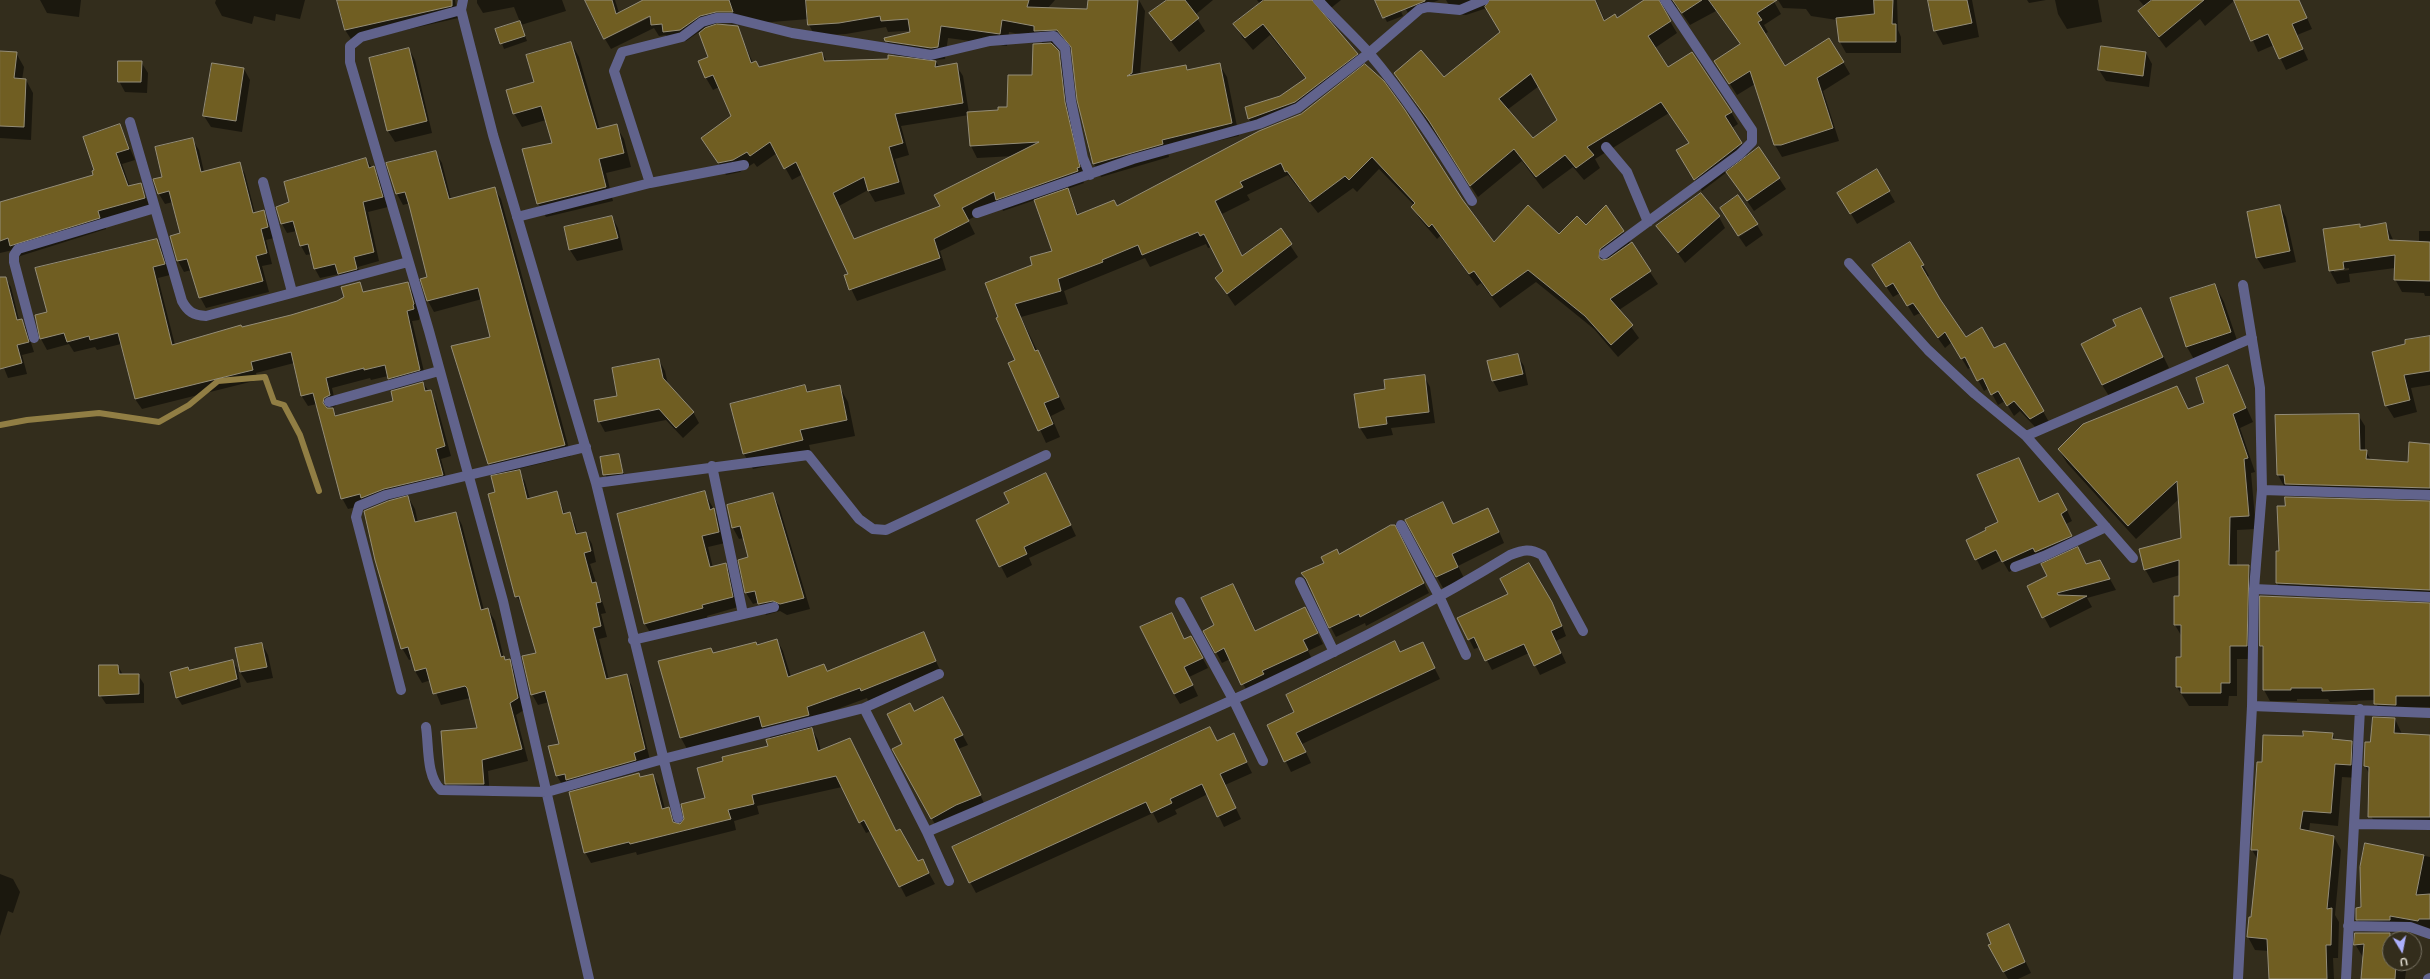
<!DOCTYPE html>
<html>
<head>
<meta charset="utf-8">
<style>
	body { margin:0 }
	#map { position:relative; width:2430px; height:979px; overflow:hidden; background:#332d1c; font-family:Lato,sans-serif }
	canvas { display:block }
	.north { position:absolute; left:2382px; top:931px; width:40px; height:40px; box-sizing:border-box; background:#332d1c; border:1px solid #787364; border-radius:50%; rotate:170deg; font-size:11px; font-weight:700; line-height:16px; text-align:center; color:#e0dcd1 }
	.north::after { content:''; display:block; margin:auto; width:14px; height:18px; background:#acaffb; clip-path:polygon(50% 0,100% 100%,50% 72%,0 100%) }
</style>
</head>
<body>
<div id="map">
<canvas width="2430" height="979"></canvas>
<div class="north">U</div>
</div>
<script>
const g = document.querySelector('canvas').getContext('2d');
g.lineJoin = 'round';
function paint(path, color) { g.fillStyle = color; g.fill(path, 'evenodd'); }
function stroke(path, color, width, dash) { g.strokeStyle = color; g.lineWidth = width; g.lineCap = dash ? 'butt' : 'round'; g.setLineDash(dash || []); g.stroke(path); }
const shadow = new Path2D(`
	M40 0H81L79 17 47 13Z
	M216 0H305L300 19 276 14 275 21 254 16 252 24 222 16 215 3Z
	M338 0H455L458 18 353 42 345 30Z
	M477 0H562L566 11 521 25 527 41 504 49 497 30 520 22 514 7 483 13 477 3Z
	M586 0H615L619 13 645 0H914L919 30 888 32 886 27 846 34 815 36 809 25V19L746 24 721 23 713 25 737 27 753 63 756 62 759 68 822 53 827 62 890 60 889 56 895 57 886 39 915 32 921 42 928 0H1055L1047 9 1088 10 1089 0H1139L1145 11 1140 75 1186 66 1188 70 1219 64 1227 77 1239 136 1168 152 1169 157 1101 177 1090 156 1078 100 1073 52 1065 43H1050L1065 64 1071 115 1086 179 1083 180 1084 183 1067 189 1079 216 1114 201 1117 207 1259 132 1301 115 1365 65 1383 82 1404 111 1461 199 1494 243 1528 207 1559 235 1577 217 1586 227 1606 207 1658 284 1619 310 1639 338 1618 357 1594 329 1536 282 1500 308 1481 283 1477 286 1440 236 1437 239 1420 219 1412 207 1414 205 1379 169 1357 192 1353 188 1318 213 1288 175 1247 195 1250 200 1222 214 1243 257 1280 230 1298 257 1235 306 1216 278 1225 271 1212 247 1208 248 1206 244 1150 267 1145 258 1064 291 1068 304 1021 317 1065 409 1051 416 1060 437 1046 443 1010 364 1016 361 997 318 1000 317 986 284 1033 265 1031 258 1053 252 1035 200 1003 211 1000 204 968 220 975 234 940 251 946 270 857 301 845 276 849 274 803 174 792 180 777 153 757 167 754 163 740 172 726 175 709 150 702 138 732 116 719 87 713 90 706 78 699 61 709 57 699 32 686 41 670 43 666 35 659 36 654 28 611 49 605 39 655 15V13L604 38ZM1009 32 1039 38 1043 44 1034 45 1033 76H1009L1008 108H999V111L969 113 963 76 956 65 939 67 935 60 945 59 948 38 1007 46ZM969 115 971 146 977 158 1014 156 936 195 942 207 855 240 839 206 868 190 875 202 905 194 895 159 909 155 901 126Z
	M1168 0H1213L1195 15 1205 31 1179 52 1151 14Z
	M1257 0H1341L1331 8 1327 6 1318 14 1357 54 1363 64 1255 128 1249 119 1306 79 1270 35 1253 50 1242 37 1235 25 1260 4Z
	M1376 0H1396L1403 16 1387 22Z
	M1401 0H1439L1408 13Z
	M1446 0H1596L1605 21 1617 19 1646 0H1773L1781 14 1764 25 1768 32 1765 34 1785 67 1843 62 1850 74 1823 91 1839 141 1782 157 1775 145 1755 84 1737 95 1715 61 1741 45 1716 11 1690 25 1679 9 1672 5 1666 9 1665 13 1677 33 1655 48 1667 68 1731 112 1738 124 1732 128 1749 156 1779 178 1786 189 1754 211 1727 172 1702 191 1684 163 1689 144 1669 113 1595 159 1600 168 1584 180 1573 167 1543 189 1522 161 1478 197 1395 73 1444 79 1501 32 1487 8 1466 15 1454 14ZM1539 86 1558 120 1533 140 1507 110Z
	M1778 0H1897L1898 30 1901 37V53H1846L1840 42 1837 20 1811 16 1806 9 1783 8Z
	M1929 0H1972L1979 37 1943 45 1935 30Z
	M2027 0H2046L2029 3Z
	M2055 0H2098L2102 22 2067 29 2058 14Z
	M2139 0H2299L2312 29 2297 35 2308 60 2286 70 2274 45 2258 52 2235 0 2205 26 2200 19 2166 48 2139 12 2145 7Z
	M571 43 579 57 600 130 616 126 624 139 631 167 606 173 613 201 546 217 538 203 553 144 546 120 522 127 514 113 535 83Z
	M2102 47 2146 53 2152 64 2149 87 2106 81 2099 70Z
	M409 49 415 60 432 133 395 142 388 131 371 59Z
	M0 52 16 53 24 67 22 80H26L33 93 31 140 0 138Z
	M141 62 148 73 147 93 125 92 119 81Z
	M212 64 244 69 250 80 242 132 211 127 204 116Z
	M120 125 135 160 122 164 130 187 140 184 151 209 104 222 106 229 17 257 13 250 0 253V205L94 176Z
	M192 139 199 150 204 172 239 163 245 174 255 213 263 211 269 222 274 238 266 240 272 264 262 266 269 292 206 308 200 297 191 270 184 272 178 261 171 236 182 234 173 202 165 204 159 194 164 178Z
	M435 152 442 163 451 199 494 188 501 199 571 456 518 469 525 482 530 499 556 492 565 514 569 513 575 524 578 535 586 533 592 544 596 562 590 564 606 613 601 614 607 637 599 639 609 680 626 675 632 686 650 760 639 763 641 771 573 790 570 784 563 786 557 776 561 744 549 702 538 705 532 694 537 653 524 607 516 596 496 493 497 476 489 463 491 337 482 299 434 312 428 301 422 280 428 278 410 203 403 205 397 194Z
	M366 159 379 177 388 207 368 212 379 261 358 267 361 278 344 283 339 274 320 278 315 269 311 254 306 255 301 246 297 231 287 233 282 224 277 207 290 202Z
	M1877 171 1895 202 1857 224 1839 193Z
	M2280 206 2286 217 2296 262 2264 269 2257 258Z
	M612 217 618 228 623 250 577 261 570 250 565 228Z
	M1719 217 1725 228 1685 263 1658 226Z
	M2386 224 2394 242H2419V231H2430V296H2425L2424 293 2402 292 2395 279V268L2349 274 2350 282 2337 284 2330 271 2359 225 2361 228ZM2349 268V270L2334 272V270Z
	M1757 225 1763 235 1746 247 1739 237Z
	M157 240 163 250 170 275 158 278 175 345 291 316 337 302 345 298 359 283 365 293 407 283 413 294 420 315 419 320 412 321 426 380 395 389 388 376 371 380 370 378 332 388 336 406 332 407 337 417 394 402 423 383 436 402 451 456 441 459 448 485 391 499 368 508 366 505 348 509 342 498 317 404 308 406 301 395 294 363 256 373 258 380 142 409 135 399 121 344 97 350 95 347 74 352 69 344 47 350 41 339 36 316 48 313Z
	M1910 243 1929 276 1927 277 1940 300 1966 338 1994 350 2005 344 2049 422 2037 429 2020 411 2014 416 2005 401 1998 405 1989 388 1984 391 1971 367 1968 369 1952 342 1945 348 1920 313 1914 316 1900 293 1893 297 1879 276Z
	M5 277 11 287 19 320H22L27 330 34 352 22 355 27 374 8 378 0 358V278Z
	M2215 285 2224 302 2240 349 2196 363 2187 347Z
	M2140 309 2169 368 2109 396 2102 385 2117 327Z
	M2430 337V385L2411 388 2417 412 2394 418 2386 405 2407 344Z
	M1517 355 1524 366 1528 385 1499 392 1493 381Z
	M659 360 665 371 668 385 693 412 699 423 683 438 666 420 605 432 599 421 618 396Z
	M2228 366 2253 422 2240 428 2255 472 2251 473 2256 529 2237 530V566H2249L2257 579 2254 659H2237V696H2229L2228 706H2189L2177 687 2182 658V637L2175 625 2174 597H2181L2180 575 2153 583 2145 569 2183 539 2179 499 2136 539 2067 463 2059 450 2177 387 2189 410 2205 404Z
	M1424 376 1430 387 1435 423 1391 428 1393 435 1367 439 1360 428 1355 395 1386 390Z
	M805 386 809 392 839 386 848 402 855 436 809 445 812 456 753 469 744 454Z
	M2358 415 2365 426V451L2372 461 2409 463 2430 445V500L2284 486 2278 475Z
	M619 455 625 478 607 480 601 458Z
	M2018 459 2040 503 2064 504 2072 521 2066 524 2077 546 2042 562 2039 558 2009 572 2002 560 1982 570 1967 540 1988 531 2000 522Z
	M1052 486 1076 536 1029 558 1032 565 1007 578 977 520Z
	M704 492 720 520 725 543 708 547 713 568 725 564 731 575 738 607 707 616 708 619 651 634 645 624Z
	M773 495 779 506 810 609 787 615 780 611 766 615 759 602 753 604 746 593 740 561 749 558 744 538 739 539 733 528 728 506Z
	M408 497 415 509 418 523 456 513 462 525 484 610 488 609 495 621 504 659 506 661 509 660 516 672 524 710 516 715 528 761 488 771 490 796 453 795 446 783 478 729 470 698 441 705 431 680 422 683 415 671 412 659 409 660 402 648Z
	M2430 503V601L2284 595 2277 583V552Z
	M1494 520 1504 543 1458 566 1464 578 1443 588 1406 521 1453 525Z
	M1400 536 1429 593 1366 626 1365 623 1336 637 1302 574 1339 555Z
	M2084 560 2086 564 2106 572 2116 590 2087 598 2092 607 2050 628 2028 587Z
	M1529 565 1557 612 1566 636 1556 641 1566 663 1540 675 1529 653 1492 670 1480 647 1474 649 1459 619 1509 595Z
	M1239 596 1256 631 1311 620 1323 644 1308 651 1313 661 1249 695 1230 659 1222 663 1216 652V626Z
	M2430 604V707L2402 708 2381 716 2375 700 2330 702 2328 699H2297V701H2270L2264 690V652L2261 646Z
	M1172 614 1185 640 1191 637 1208 668 1189 677 1198 696 1180 704 1174 694Z
	M923 634 941 672 868 701 867 698 813 718 815 726 811 727 818 740 821 751 850 739 896 832 918 863 922 861 935 884 906 897 871 831 866 833 860 822 842 787 757 806 759 814 734 821 736 830 637 855 636 852 591 863 585 852 639 774 641 777 653 775 659 786 665 809 668 808 676 824 680 825 706 799 724 762 769 746 771 739 764 728 687 749 681 738 659 662 713 654 777 640 783 651 791 677 828 672Z
	M1422 643 1440 679 1302 744 1311 763 1291 772 1268 725Z
	M262 644 268 655 273 678 247 683 240 672 236 649Z
	M232 661 237 668 241 687 182 705 177 697 189 671Z
	M118 666 123 675H138L144 684V703L106 704 100 695Z
	M948 708 968 745 958 749 985 805 937 828 894 749 904 744 914 712Z
	M2395 719 2402 734 2430 736V829L2377 827 2370 814V775L2365 766 2366 743H2371Z
	M2332 734 2336 741 2351 742 2359 755 2358 778 2342 777 2338 826 2310 823 2309 832 2334 837 2341 850 2335 915 2339 922 2338 958H2333L2334 979H2270L2269 951 2255 950 2248 937 2252 918 2258 860 2252 850 2263 763 2304 737Z
	M1233 735 1252 773 1225 785 1241 819 1224 827 1208 794 1175 810 1177 814 1158 823 1153 813 976 893 970 882Z
	M2365 844 2430 857V930H2363L2357 919 2362 908Z
	M0 874 13 879 20 892 13 913 8 911 0 936Z
	M2008 926 2031 973 2018 979H2008L1989 946Z
	M2356 934H2398L2401 939H2390V963H2407L2405 979H2362L2364 959 2355 944Z`);
const stream = new Path2D(`
	M0 425 27 420 99 413 159 422 189 405 218 381 265 377 274 402 284 405 300 435 319 491`);
const building = new Path2D(`
	M337 0H452V6L345 30Z
	M585 0H612L616 14 643 0H729L733 12H716L700 16 680 30 663 32 662 24 651 25 650 16 604 39Z
	M806 0H1029L1027 7 1087 9 1088 0H1138L1132 73 1127 76 1186 65 1187 70 1220 63 1232 123 1162 140 1163 144 1093 164 1077 100 1071 47 1057 30 1034 31V26L1002 20 1000 34 941 26 938 47 931 48 885 41 884 38 910 32 908 19 881 21 880 16 839 23 808 25Z
	M1167 0H1185L1199 18 1171 41 1149 13Z
	M1264 0H1312L1358 54 1295 102 1248 119 1245 107 1280 96 1306 78 1263 24 1245 38 1233 24Z
	M1375 0H1425V1L1383 18Z
	M1490 0H1595L1604 21 1615 14 1617 18 1644 0H1659L1671 21 1648 36 1668 67 1692 52 1732 112 1725 116 1742 143 1694 180 1676 150 1689 143 1661 102 1587 147 1594 155 1576 168 1565 155 1536 177 1514 149 1470 186 1429 121 1394 73 1421 50 1444 77 1500 32 1485 7ZM1531 74 1557 120 1533 138 1499 99Z
	M1673 0H1702L1682 13Z
	M1709 0H1777L1757 13 1762 20 1758 22 1785 66 1829 38 1844 62 1817 78 1833 128 1781 145H1774L1750 71 1729 84 1714 61 1740 44Z
	M1874 0H1893L1892 24H1896V42H1839L1836 18 1874 14Z
	M1928 0H1967L1972 23 1934 31Z
	M2152 0H2204L2159 37 2138 11Z
	M2234 0H2299L2307 18 2292 24 2303 49 2279 59 2268 34 2251 41Z
	M520 21 525 36 500 44 495 29Z
	M717 24 738 26 751 63 756 61 759 67 822 52 824 61 888 59V55L936 61 935 67 957 63 963 103 895 114 903 143 889 147 899 182 868 191 864 177 833 193 854 239 940 206 934 195 1039 142 970 146 967 112 998 110V107H1007L1008 75H1032L1033 44 1051 43 1059 51 1065 102 1080 167 1077 168 1078 171 996 200 994 192 962 208 969 221 934 239 940 258 849 290 844 275 848 274 796 162 784 169 770 142 750 156 747 152 733 160 718 163 701 138 731 116 713 75 705 78 698 61 708 57 699 33 705 28Z
	M571 42 597 129 617 124 624 153 599 159 606 187 537 204 522 149 552 143 541 106 513 114 506 90 534 82 526 55Z
	M2101 46 2146 52 2143 76 2098 70Z
	M409 48 427 121 387 131 369 58Z
	M0 51 17 52 14 78 26 79 24 127 0 126Z
	M118 61H142L141 82H118Z
	M212 63 244 68 236 121 203 116Z
	M1365 64 1384 81 1405 110 1462 199 1494 242 1528 205 1559 234 1577 216 1586 225 1606 205 1624 231 1600 249 1599 258 1602 260 1608 259 1632 242 1651 271 1610 299 1633 325 1611 345 1585 316 1528 270 1492 296 1474 271 1469 274 1432 224 1429 227 1411 207 1415 203 1372 157 1349 180 1345 176 1310 202 1287 171 1285 172 1281 163 1240 182 1243 187 1215 201 1242 256 1281 228 1292 244 1227 294 1215 278 1223 271 1204 234 1200 236 1198 232 1142 255 1138 245 1102 260 1103 262 1058 279 1061 291 1015 304 1035 351 1038 350 1059 397 1044 403 1053 424 1038 431 1008 363 1015 360 996 318 998 317 985 283 1032 265 1030 257 1052 251 1034 200 1068 188 1077 215 1114 200 1117 206 1259 131 1301 114Z
	M120 124 129 149 116 153 128 186 141 183 145 198 98 211 100 218 13 245 10 246 8 238 0 241V202L93 175 92 171 94 170 83 137Z
	M193 138 201 172 240 162 253 213 264 210 268 227 261 229 267 253 256 256 263 281 199 298 187 259 177 261 170 236 180 233 169 191 158 194 153 179 162 177 155 147Z
	M1759 147 1780 178 1747 201 1726 172Z
	M436 151 449 199 495 187 565 445 488 464 451 346 490 337 478 288 427 301 420 279 427 277 409 205 405 192 396 194 386 163Z
	M366 158 369 168 374 166 383 197 363 202 374 252 354 257 357 269 338 274 335 264 314 269 308 244 300 246 293 221 281 224 276 207 289 202 284 182Z
	M1877 169 1890 191 1850 214 1837 193Z
	M1701 193 1720 216 1678 253 1656 226Z
	M1738 195 1758 224 1738 236 1720 208Z
	M2280 205 2290 251 2256 258 2247 212Z
	M612 216 618 238 569 250 564 227Z
	M2386 223 2389 240 2430 242V281L2394 280 2395 255 2343 262 2344 269 2329 271 2323 229 2360 224V227Z
	M157 239 165 264 153 267 172 345 241 325 242 327 291 315 337 301 344 297 341 287 360 282 363 292 408 282 414 304 413 305 414 309 407 311 420 370 388 379 385 365 364 370V368L326 378 330 395 324 398 323 403 327 408H333L335 416 393 401 391 391 423 382 425 391 431 390 445 446 436 449 443 475 384 489 361 498 360 494 341 499 313 393 301 396 291 352 251 362 253 370 135 399 118 333 90 340 89 336 67 342 64 333 40 339 35 315 47 312 35 268Z
	M1910 242 1924 265 1921 266 1940 299 1966 337 1982 327 1994 348 2005 343 2044 411 2030 419 2014 401 2007 406 1998 391 1991 395 1983 378 1977 381 1965 357 1961 359 1945 332 1938 338 1913 303 1907 306 1893 283 1886 287 1872 265Z
	M0 277H6L17 320 22 319 29 342 17 345 22 363 0 369Z
	M2215 284 2231 332 2186 347 2170 298Z
	M2141 308 2163 357 2102 385 2081 344 2116 326 2113 320Z
	M2430 336V371L2404 375 2410 400 2385 406 2372 352 2405 344V340Z
	M1518 354 1523 374 1492 381 1487 361Z
	M659 359 663 378 694 412 676 428 659 409 598 422 594 400 617 396 612 368Z
	M2228 365 2246 408 2233 414 2248 458 2244 459 2249 516 2230 517 2229 565H2249L2247 646H2230V683H2221V693H2181V687H2176V657H2181V625H2174V596H2179V560L2144 570 2139 549 2181 538 2177 481 2128 526 2058 449 2083 424 2177 386 2188 409 2204 403 2196 378Z
	M1425 375 1429 412 1386 417 1387 424 1359 428 1354 394 1385 389 1384 380Z
	M805 385 807 392 840 385 847 420 800 430 803 440 743 454 730 404Z
	M2359 414 2360 450H2367L2366 459 2408 462 2409 442 2430 444V488L2285 484 2284 475H2277L2275 415Z
	M619 454 623 473 603 475 600 457Z
	M2019 458 2039 502 2058 493 2067 510 2061 514 2072 536 2035 552 2033 548 2002 562 1996 550 1975 560 1966 540 1986 530 1985 528 1998 522 1977 475Z
	M520 470 527 499 557 491 563 514 570 512 576 534 586 532 591 551 584 553 592 583 596 582 601 602 596 603 601 626 593 628 606 679 627 674 645 749 634 753 636 760 566 780 565 774 556 776 548 746 559 744 545 691 531 695 522 656 536 653 519 596 515 597 488 494 495 492 491 476Z
	M1046 473 1071 525 1024 547 1027 554 999 567 976 520 1009 503 1004 493Z
	M705 491 710 510 714 508 719 532 702 536 710 567 726 563 733 597 702 605 703 608 644 624 617 514Z
	M773 493 804 598 780 604 773 601 758 604 755 591 745 593 738 560 748 557 740 526 732 528 727 505Z
	M408 496 415 522 456 512 481 610 488 608 501 657 504 656 505 660 510 659 518 698 510 703 522 749 482 760 484 784H445L441 731 477 728 467 688 465 686 433 694 426 668 415 671 408 647 401 649 375 560 364 511 388 501Z
	M2285 497 2430 501V590L2276 583V551H2279L2277 506H2285Z
	M1443 502 1453 524 1488 508 1499 532 1452 554 1458 567 1436 577 1405 520Z
	M1391 525H1395L1424 583 1360 617 1359 614 1329 628 1306 579 1301 573 1324 563 1321 557 1337 549 1339 554Z
	M2078 547 2086 564 2100 560 2110 579 2057 593 2058 595 2087 596 2042 618 2027 586 2047 576 2041 564Z
	M1529 563 1552 602 1562 626 1551 631 1561 653 1534 666 1524 644 1485 661 1474 637 1468 640 1457 618 1508 594 1500 579Z
	M1233 584 1255 631 1305 607 1318 633 1303 640 1308 650 1262 671 1264 674 1241 685 1224 648 1215 653 1203 631 1214 625 1201 598Z
	M2260 596 2430 603V696H2396V705L2374 704V689L2322 691V688H2291V690H2263V646H2260Z
	M1172 613 1184 639 1191 636 1203 658 1184 667 1193 685 1174 694 1140 627Z
	M924 632 936 661 861 691 860 688 807 707 809 715 762 727 759 716 680 738 658 661 711 648 713 653 756 642 757 645 777 639 788 677 824 664 827 671Z
	M1395 641 1400 652 1423 642 1435 668 1296 733 1306 752 1284 762 1267 725 1294 712 1286 695Z
	M262 643 267 667 240 672 235 648Z
	M233 660 237 679 176 698 170 672 188 667 189 670Z
	M99 665H118L119 674H139V694L99 696Z
	M943 697 963 735 954 739 981 795 956 805 931 819 892 749 902 744 887 714 910 703 914 711Z
	M2373 717 2395 718 2394 733 2430 735V817H2368L2369 767 2364 766 2365 742H2370Z
	M1210 727 1217 741 1234 733 1247 762 1220 774 1236 808 1217 817 1202 784 1170 799 1172 803 1151 813 1146 802 969 883 952 847Z
	M812 728 818 751 850 738 896 831 900 829 918 861 923 859 929 873 899 887 864 820 859 823 836 776 752 795 754 804 728 810 731 819 630 844 629 842 584 853 569 792 639 773 640 777 653 774 662 809 669 807 673 822 680 824 684 819 681 804 705 798 697 768 723 761 722 757 768 746 766 740Z
	M2303 731 2333 733 2332 739 2352 741 2351 765 2335 764 2331 813 2303 811 2300 829 2334 836 2327 909 2332 908 2331 945H2326L2327 979H2269L2267 939 2247 937 2249 917H2251L2258 850H2251L2257 762H2262L2263 735 2303 736Z
	M2365 843 2424 855 2416 895 2430 894V919H2419L2418 921 2390 916V920H2356V908L2361 907 2360 867Z
	M2009 924 2025 962 2003 972 1988 945 1991 944 1987 934Z
	M2355 933H2390V963H2396L2395 979H2361L2364 944 2354 945Z`);
const street = new Path2D(`
	M463 0 461 10 493 135 596 483 678 818
	M1318 0C1334 18 1353 35 1369 53 1408 99 1441 150 1472 201
	M461 10 361 37 350 46V62L429 331 503 601 589 979
	M130 122 182 301C188 312 193 315 206 316L408 262
	M1606 147 1627 172 1648 222
	M263 182 292 292
	M650 183 614 71 622 52 682 37 702 22 716 18H732L792 33 931 55 990 41 1054 36 1065 48 1071 101 1083 158 1090 175
	M977 213 1133 159 1259 124 1298 108 1369 53 1420 9 1428 7 1460 10 1484 0
	M517 217 650 183 744 165
	M1604 254 1740 154 1752 142V130L1665 0
	M1849 263 1928 350 1975 394 2026 436 2133 558
	M34 338 14 262V255L18 249 155 208
	M329 402 439 371
	M2026 436 2252 338
	M712 466 743 614
	M596 483 808 455 859 519 873 529 886 530 1046 455
	M2262 490 2430 495
	M1401 525 1440 598 1466 655
	M2015 567 2044 556 2106 527
	M1300 582 1334 652
	M2254 589 2430 597
	M1180 602 1234 701 1263 761
	M633 640 774 607
	M401 690 356 517 359 506 386 495 586 447
	M2252 706 2430 713
	M864 708 927 832 949 881
	M426 727C429 746 426 776 441 790L547 792 663 759 864 708 939 674
	M2354 824 2430 825
	M927 832C1125 747 1326 668 1510 555 1523 550 1530 548 1542 555L1583 631
	M2348 926 2410 927 2430 934
	M2238 979 2252 706 2254 589 2262 490 2260 388 2243 285
	M2346 979 2360 709
	M2428 979 2430 978`);
paint(shadow, '#0007');
stroke(stream, '#917e44', 6);
paint(building, '#705e22');
stroke(building, '#948d78', 1);
stroke(street, '#61638c', 10);
</script>
</body>
</html>
